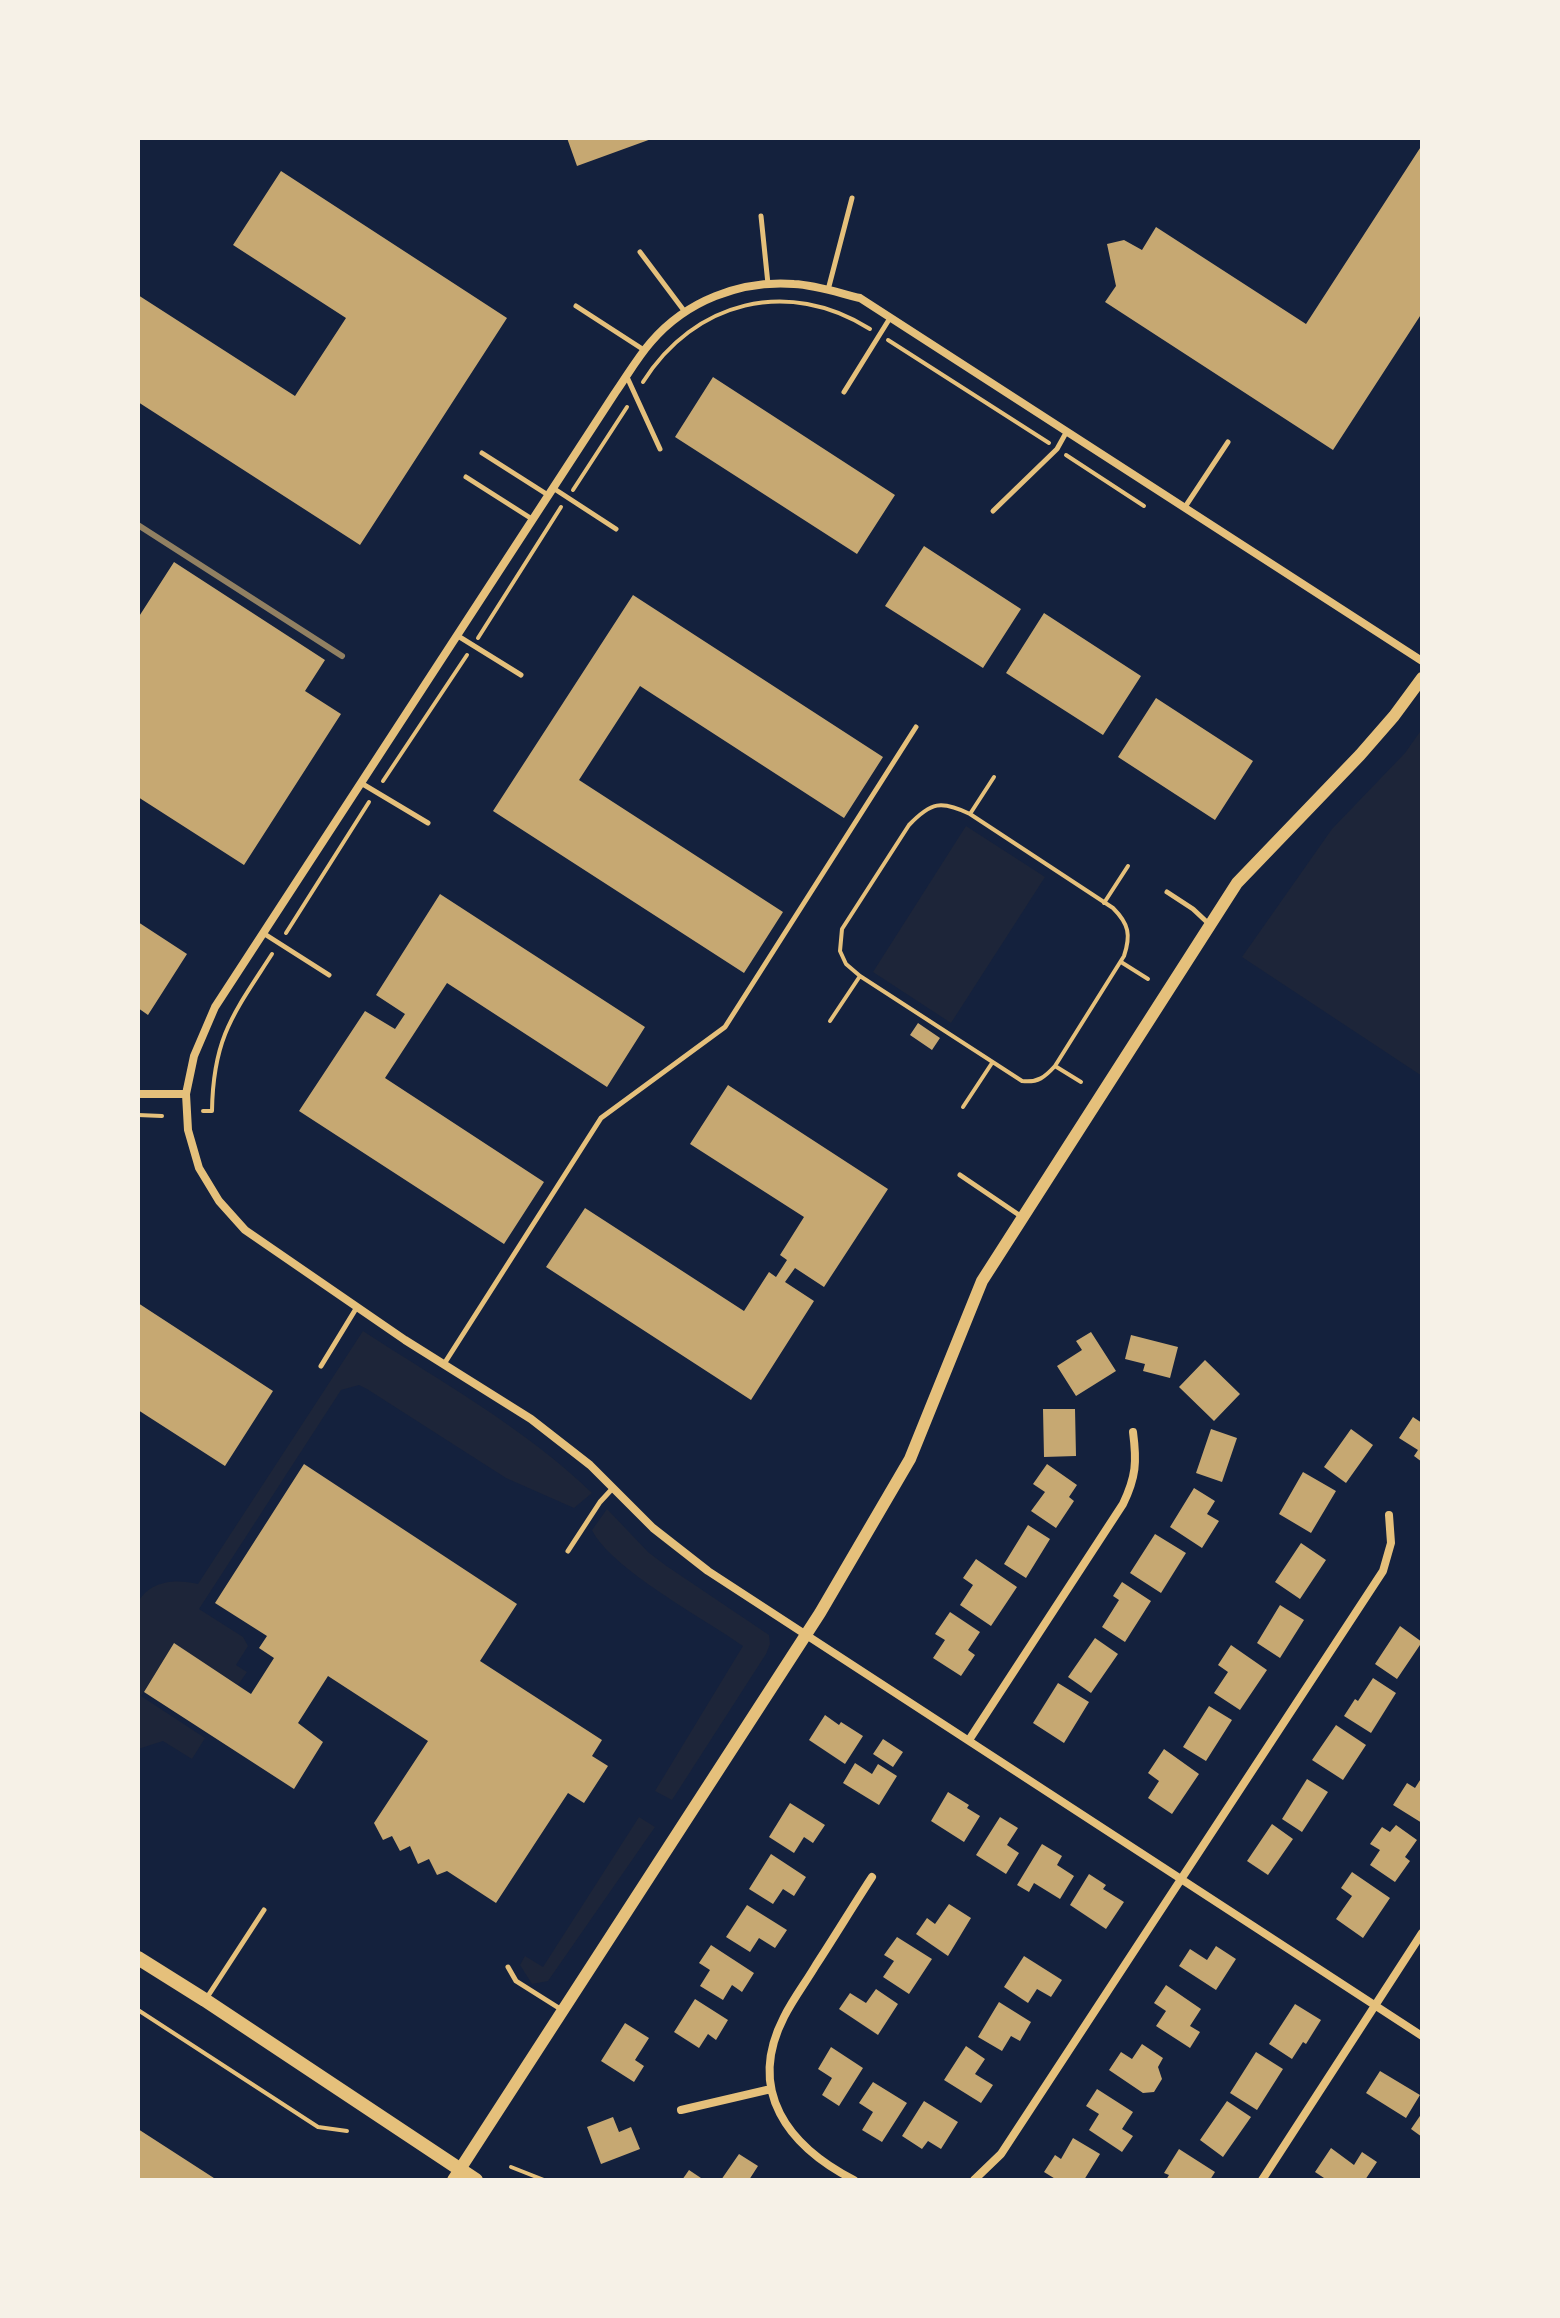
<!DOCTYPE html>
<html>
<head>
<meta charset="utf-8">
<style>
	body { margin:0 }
	#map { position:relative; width:1560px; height:2318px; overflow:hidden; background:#14213d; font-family:"Sofia Sans Condensed",sans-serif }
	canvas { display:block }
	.frame { position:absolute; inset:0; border:140px solid #f6f1e7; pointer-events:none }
</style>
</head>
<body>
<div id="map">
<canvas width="1560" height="2318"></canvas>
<div class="frame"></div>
</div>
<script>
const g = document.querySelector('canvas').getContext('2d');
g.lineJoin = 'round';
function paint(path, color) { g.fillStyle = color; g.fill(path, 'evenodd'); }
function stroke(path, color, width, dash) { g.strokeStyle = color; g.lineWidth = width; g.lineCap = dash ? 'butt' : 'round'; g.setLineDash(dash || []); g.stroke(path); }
const green = new Path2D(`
	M1422 729V1076L1242 957 1332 829 1405 753Z
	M966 826 1045 877 951 1023 873 972Z
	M363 1331C441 1382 525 1428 592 1493L574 1508 506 1478 367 1389 359 1385 341 1390 199 1609 243 1637 248 1646 236 1665 247 1672 238 1685 174 1644 141 1696 205 1738 192 1759 163 1741 138 1749V1602C151 1580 176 1579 198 1584Z
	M607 1509 648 1552 665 1565 769 1635 770 1644 766 1654 672 1800 655 1791 743 1646C705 1619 611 1569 592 1530Z
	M639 1817 655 1827 548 1981 532 1984 520 1965 525 1956 543 1967Z`);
const building = new Path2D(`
	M567 138H654L577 166Z
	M1422 145V313L1333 450 1105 302 1116 286 1107 244 1124 240 1142 250 1156 227 1306 324Z
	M281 171 507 318 360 545 138 402V295L295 396 346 318 233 245Z
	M713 377 895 495 857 554 675 437Z
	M924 546 1021 609 983 668 885 606Z
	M174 562 325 660 305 691 341 714 244 865 138 797V618Z
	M633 595 883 757 844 818 640 686 579 780 783 912 744 973 493 811Z
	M1044 613 1141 676 1103 735 1006 673Z
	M1156 698 1253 761 1215 820 1118 757Z
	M440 894 645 1027 607 1087 447 983 385 1078 544 1182 504 1244 299 1111 365 1011 395 1029 405 1014 376 995Z
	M138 922 187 954 148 1015 138 1008Z
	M918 1023 940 1038 932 1050 910 1035Z
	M728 1085 888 1189 824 1287 795 1268 785 1282 814 1301 751 1400 546 1267 585 1208 744 1311 769 1272 776 1277 787 1260 780 1255 804 1217 690 1144Z
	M138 1303 273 1391 225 1466 138 1410Z
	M1091 1332 1116 1371 1076 1396 1057 1366 1082 1350 1076 1341Z
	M1131 1335 1178 1347 1170 1378 1143 1371 1145 1364 1125 1359Z
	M1205 1360 1240 1394 1214 1421 1179 1387Z
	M1043 1409H1075L1076 1456 1044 1457Z
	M1413 1417 1422 1423V1462L1414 1456 1418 1450 1399 1438Z
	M1211 1429 1237 1438 1222 1482 1196 1473Z
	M1351 1429 1373 1445 1346 1483 1324 1467Z
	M304 1464 517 1604 480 1661 602 1740 592 1756 608 1766 584 1803 568 1793 496 1903 447 1871 437 1875 429 1859 418 1864 410 1846 400 1851 392 1836 383 1840 374 1823 428 1741 328 1676 298 1723 323 1742 294 1789 144 1692 174 1643 251 1694 274 1658 259 1648 267 1636 215 1603Z
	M1047 1464 1077 1485 1069 1497 1074 1501 1056 1528 1031 1511 1045 1492 1033 1484Z
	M1303 1472 1336 1491 1311 1533 1279 1514Z
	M1194 1488 1215 1501 1207 1514 1219 1521 1202 1548 1170 1527Z
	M1028 1525 1050 1539 1026 1578 1004 1564Z
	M1155 1534 1186 1553 1161 1593 1130 1573Z
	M1301 1543 1326 1560 1300 1599 1275 1582Z
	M976 1559 1017 1587 991 1626 960 1605 973 1585 963 1578Z
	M1122 1582 1151 1601 1125 1642 1102 1627 1119 1600 1113 1596Z
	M1280 1605 1304 1620 1280 1658 1257 1643Z
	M950 1612 980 1632 968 1650 975 1655 961 1676 933 1658 945 1640 935 1634Z
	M1400 1626 1422 1642 1397 1679 1375 1664Z
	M1095 1638 1118 1654 1091 1693 1068 1677Z
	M1231 1645 1267 1670 1240 1710 1214 1693 1228 1672 1218 1665Z
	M1373 1678 1396 1693 1371 1733 1344 1716 1355 1699 1358 1701Z
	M1058 1683 1089 1702 1064 1743 1033 1723Z
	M1209 1706 1232 1720 1206 1761 1183 1747Z
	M825 1715 839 1725 841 1722 863 1736 845 1764 809 1740Z
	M1336 1725 1366 1745 1343 1780 1312 1760Z
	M883 1739 903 1752 893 1767 873 1754Z
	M1164 1749 1199 1774 1172 1814 1148 1798 1159 1781 1148 1773Z
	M855 1763 872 1774 878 1764 897 1776 879 1805 843 1783Z
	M1422 1777V1823L1393 1805 1407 1783 1415 1788Z
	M1307 1779 1328 1792 1302 1832 1282 1819Z
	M948 1792 969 1805 967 1808 980 1816 964 1842 931 1821Z
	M790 1803 825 1825 813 1843 804 1837 794 1853 769 1837Z
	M1000 1817 1018 1828 1007 1845 1019 1853 1006 1874 976 1855Z
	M1272 1824 1293 1839 1268 1875 1247 1861Z
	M1396 1825 1417 1840 1405 1857 1410 1861 1395 1882 1370 1865 1380 1850 1370 1844 1382 1827 1390 1832Z
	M1042 1844 1062 1856 1057 1865 1074 1876 1060 1899 1034 1883 1029 1892 1017 1885Z
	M771 1854 806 1877 794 1896 783 1889 773 1904 749 1889Z
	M1352 1872 1390 1898 1363 1938 1336 1919 1352 1896 1341 1888Z
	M1089 1874 1106 1885 1103 1889 1124 1902 1106 1929 1070 1905Z
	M949 1904 971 1918 948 1956 916 1934 927 1918 935 1924Z
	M747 1905 787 1930 775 1948 759 1938 750 1952 726 1937Z
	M897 1937 932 1959 909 1994 883 1977 894 1961 884 1955Z
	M711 1945 754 1973 742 1992 732 1985 723 2000 700 1986 710 1970 699 1963Z
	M1216 1946 1236 1959 1216 1990 1179 1966 1190 1949 1207 1960Z
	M1024 1956 1062 1980 1051 1997 1037 1989 1028 2003 1004 1987Z
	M1166 1985 1201 2009 1190 2026 1200 2032 1190 2048 1156 2026 1166 2011 1154 2003Z
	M876 1989 898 2004 878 2035 839 2009 850 1993 866 2003Z
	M695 1999 728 2020 716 2040 708 2034 699 2048 674 2032Z
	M999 2002 1031 2022 1020 2041 1011 2036 1002 2051 978 2037Z
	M1295 2004 1321 2020 1306 2044 1303 2042 1292 2059 1269 2044Z
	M625 2023 649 2038 635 2060 644 2066 634 2082 601 2061Z
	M1142 2044 1163 2058 1158 2067 1162 2079 1154 2092 1143 2093 1109 2070 1121 2052 1132 2059Z
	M966 2046 985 2059 975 2074 993 2085 981 2103 944 2080Z
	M831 2047 863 2068 839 2106 822 2095 832 2078 818 2069Z
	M1256 2052 1283 2069 1257 2110 1230 2093Z
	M1380 2071 1420 2095 1406 2118 1366 2093Z
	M873 2082 907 2103 882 2142 862 2130 873 2112 859 2103Z
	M1097 2089 1133 2112 1122 2129 1133 2136 1122 2152 1089 2130 1099 2114 1086 2106Z
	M924 2101 958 2122 941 2149 928 2141 922 2149 902 2136Z
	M1227 2101 1251 2117 1223 2157 1200 2140Z
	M1422 2113V2137L1411 2129Z
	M613 2117 619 2132 631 2127 640 2149 601 2164 587 2127Z
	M138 2129 217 2180H138Z
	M1073 2138 1100 2154 1084 2180H1057L1044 2172 1055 2155 1061 2159Z
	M1331 2148 1354 2165 1362 2152 1377 2162 1365 2180H1327L1315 2172Z
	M1179 2149 1215 2172 1210 2180H1166L1169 2175 1164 2173Z
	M739 2154 758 2166 749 2180H721Z
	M689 2170 704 2180H682Z`);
const path = new Path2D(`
	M888 340 1049 443
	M643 382C694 301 788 277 870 329
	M1066 455 1144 506
	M573 490 627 407
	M478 638 561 507
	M383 781 467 655
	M970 814 994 777
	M1104 903 1128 866
	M286 933 369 802
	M1121 962 1148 979
	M830 1021 860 976
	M1055 1066C1045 1077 1038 1083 1022 1081L860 976 846 964 840 951 842 929 909 825C931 802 941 800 970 814L1113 908C1129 924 1131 935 1124 956L1055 1066 1081 1082
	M963 1107 992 1063
	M203 1111H212C213 1037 234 1013 272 954
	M138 1115 162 1116
	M138 2010 318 2127 347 2131
	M511 2167 544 2180`);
const service = new Path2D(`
	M761 216 768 284
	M640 252 685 312
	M828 290 852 198
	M576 306 644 350
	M627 377 660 449
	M844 392 890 318
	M482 453 548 495
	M466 477 532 519
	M553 488 616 529
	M1185 507 1228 442
	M993 511 1057 449 1067 431
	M458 636 521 675
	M361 783 428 823
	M1167 892 1193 909 1209 924
	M263 933 329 975
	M960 1175 1022 1217
	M444 1364 601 1118 725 1027 916 727
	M321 1366 357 1307
	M568 1551 600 1502 612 1489
	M508 1967 516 1981 562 2010
	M206 1999 264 1910`);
const minor = new Path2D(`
	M1422 661 860 298C839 293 816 285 794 284 740 280 686 301 651 342 637 358 627 376 615 393L215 1007 194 1056 186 1094 188 1130 199 1168 219 1201 245 1230 405 1340 531 1419 590 1465 653 1528 708 1571 1422 2036
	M138 1094H186
	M969 1740 1123 1504C1136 1477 1137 1462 1133 1432
	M681 2110 771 2089
	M854 2180C788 2146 746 2091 784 2017 793 1999 806 1982 816 1965 835 1936 853 1906 872 1877
	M974 2180 1001 2154 1383 1571 1391 1543 1389 1515
	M1262 2180 1422 1933`);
const tertiary = new Path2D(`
	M453 2180 820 1613 910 1459 982 1281 1237 883 1360 755 1394 716 1422 678`);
const secondary = new Path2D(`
	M138 1958 205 2000 476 2180`);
const rail = new Path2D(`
	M138 525 342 656`);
paint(green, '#1d2539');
paint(building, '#c6a872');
stroke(path, '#e5c07b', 4);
stroke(service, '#e5c07b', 5);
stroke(minor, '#e5c07b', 8);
stroke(tertiary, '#e5c07b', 12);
stroke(secondary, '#e5c07b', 14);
stroke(rail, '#918062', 6);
</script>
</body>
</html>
